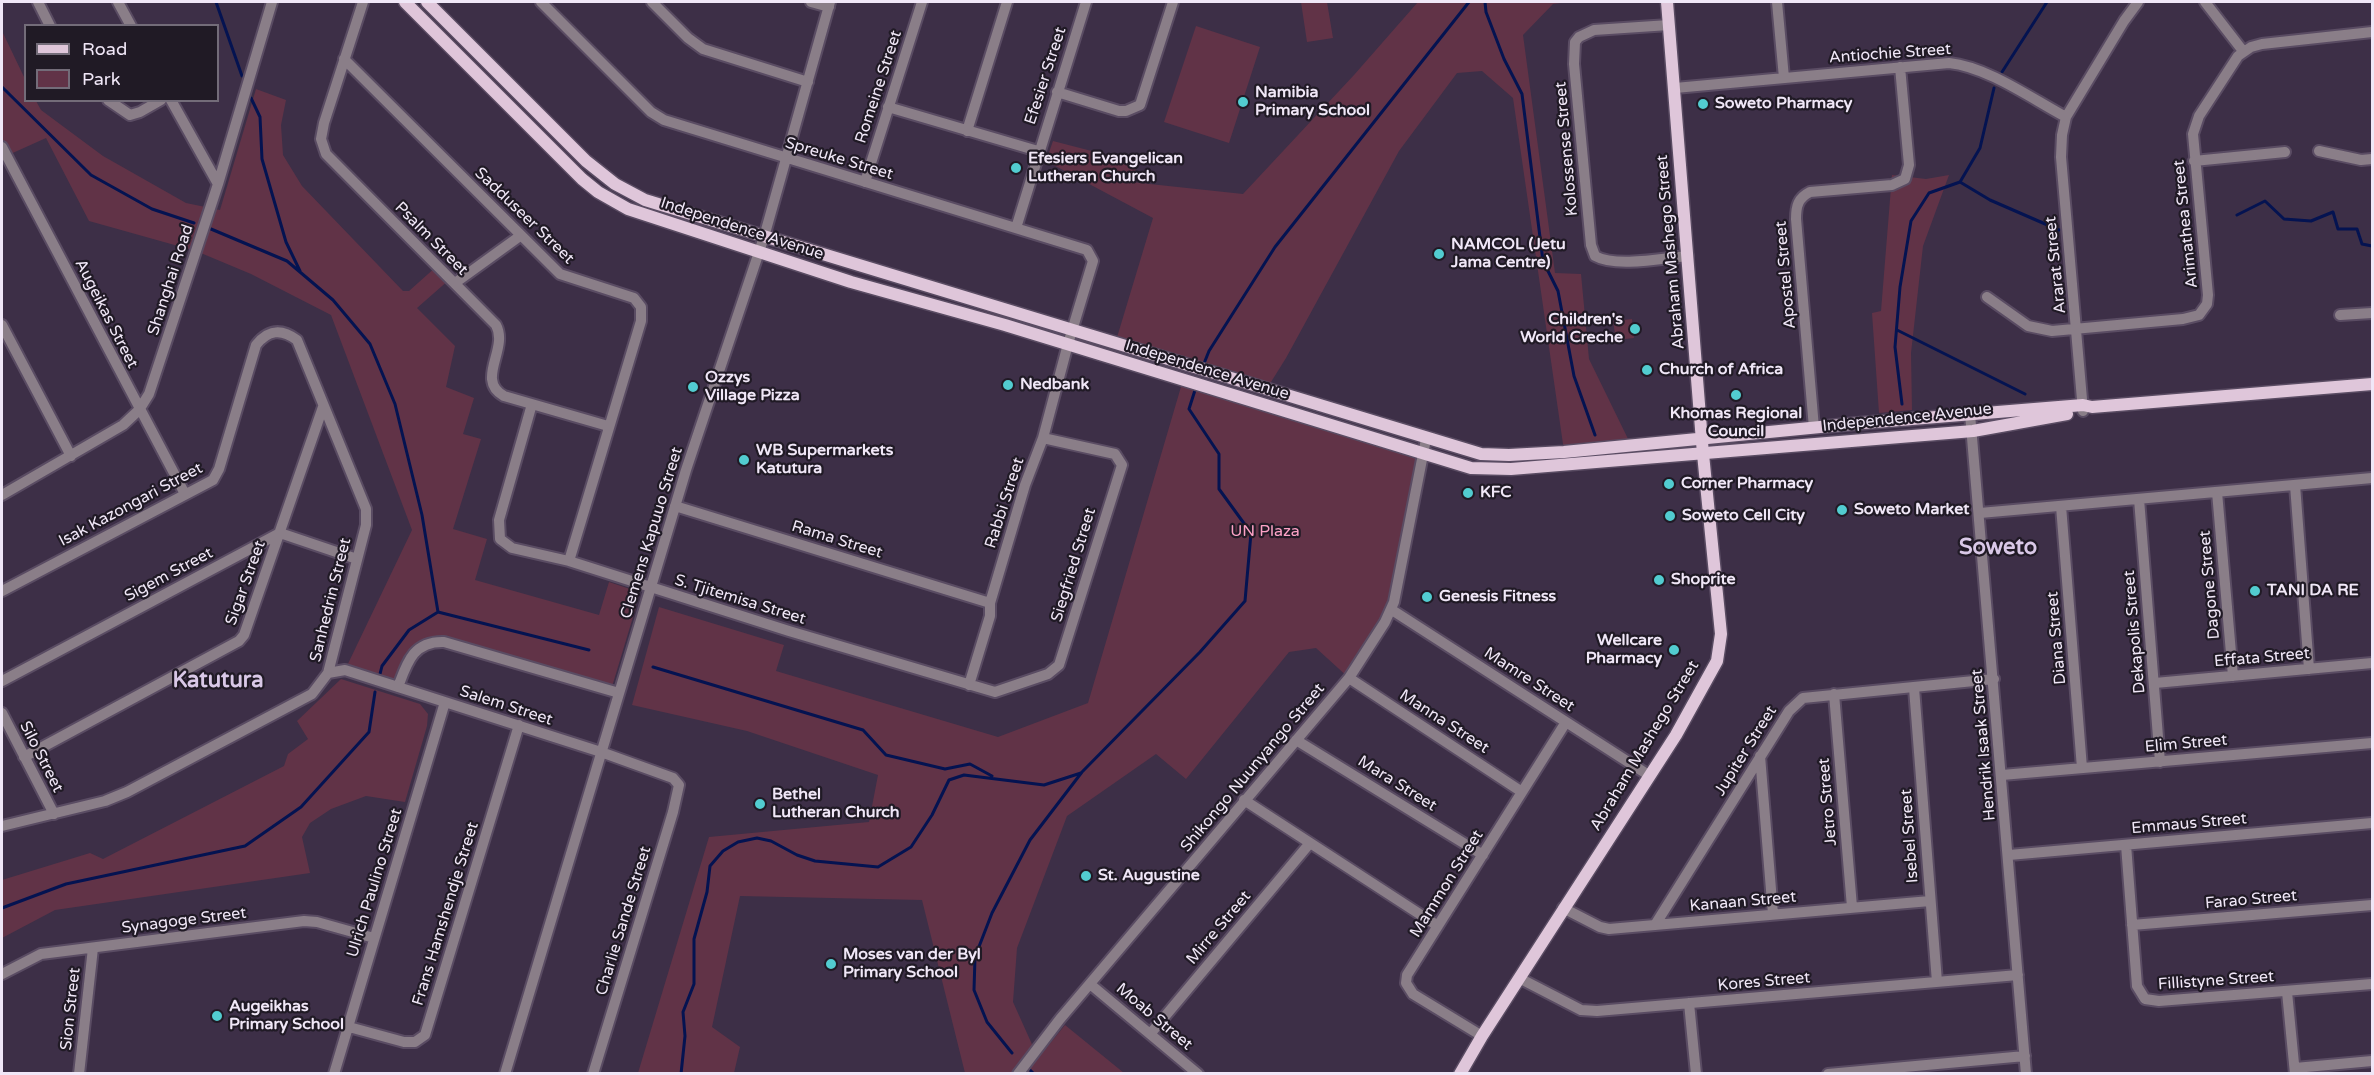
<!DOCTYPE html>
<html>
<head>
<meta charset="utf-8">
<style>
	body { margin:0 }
	#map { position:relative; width:2374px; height:1075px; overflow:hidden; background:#3d2f47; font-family:"Varela Round",sans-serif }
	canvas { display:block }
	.frame { position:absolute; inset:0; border:3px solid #f0e7f7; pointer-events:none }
	.legend { position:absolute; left:24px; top:24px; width:195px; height:78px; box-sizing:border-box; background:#201a25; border:2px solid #736c79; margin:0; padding:8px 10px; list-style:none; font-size:18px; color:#f0e7f7 }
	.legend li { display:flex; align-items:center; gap:12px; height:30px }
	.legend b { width:30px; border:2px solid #736c79 }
</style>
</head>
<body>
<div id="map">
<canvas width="2374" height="1075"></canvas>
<div class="frame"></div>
<ul class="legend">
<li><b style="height:8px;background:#dfc6da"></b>Road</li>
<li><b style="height:16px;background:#613347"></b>Park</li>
</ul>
</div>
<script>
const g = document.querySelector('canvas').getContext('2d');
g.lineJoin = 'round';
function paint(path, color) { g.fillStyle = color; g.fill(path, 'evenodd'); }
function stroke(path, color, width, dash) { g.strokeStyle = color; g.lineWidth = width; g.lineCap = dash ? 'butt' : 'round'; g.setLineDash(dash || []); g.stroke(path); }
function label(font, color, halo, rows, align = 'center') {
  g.font = font + ' "Varela Round",sans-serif'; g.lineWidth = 4.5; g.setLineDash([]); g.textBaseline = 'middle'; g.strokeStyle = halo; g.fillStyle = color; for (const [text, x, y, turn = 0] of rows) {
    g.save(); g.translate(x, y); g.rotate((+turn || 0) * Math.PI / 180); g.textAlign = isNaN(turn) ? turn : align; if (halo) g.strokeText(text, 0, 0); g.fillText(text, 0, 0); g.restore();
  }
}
const green = new Path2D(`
	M1301 2H1327L1333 38 1307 42Z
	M1418 2H1569L1553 4 1523 35 1555 273 1581 274 1589 359 1631 445 1564 451 1513 98 1482 71 1457 73 1399 151 1286 358 1266 390 1115 344 1153 218 1046 161 1053 141 1138 163 1131 182 1243 194 1354 75Z
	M1196 26 1260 47 1229 143 1164 122Z
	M2 31 25 79 26 100 36 101 41 110 103 156 186 203 220 210 256 89 286 100 281 125 283 155 302 186 403 291H409L437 266 450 279 417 308 455 346 446 387 474 398 463 434 481 439 453 529 487 539 475 580 599 615 609 582 630 589 635 597 636 607 611 690 444 642 422 647 398 687 345 670 412 530 331 315 251 274 196 251 89 221 46 138 6 156 2 147Z
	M1892 175 1926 179 1949 175 1923 246 1911 353 1912 410 1879 413 1872 313 1881 311Z
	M1632 319 1634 338 1616 340 1613 321Z
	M1183 380 1423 454 1394 602 1349 678 1316 648 1289 652 1186 779 1156 754 1067 816 1017 948 1013 1002 1035 1051 1017 1073H965L922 900 740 896 712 1027 740 1047 734 1073H638L709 837 869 822 878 775 747 731 632 705 659 607 784 645 776 671 998 737 1088 703Z
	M341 679 420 704 428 714 427 726 405 802 366 796 331 809 310 823 302 837 310 873 55 910 2 938V880L90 853 103 859 284 766 288 754 308 739 297 721Z
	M1065 1025 1124 1073H1026Z`);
const stream = new Path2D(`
	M216 2 242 76
	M1485 2 1486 12 1504 59 1522 94 1543 261 1558 291 1574 376 1595 435
	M2002 72 2047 2
	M2 87 91 175 152 209 194 223
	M251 98 260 117 262 159 286 242 300 271
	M1960 182 1990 200 2059 230
	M2237 215 2265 201 2284 219 2311 221 2333 212 2338 229H2357L2362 244 2372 246
	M211 229 287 261 333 300 370 344 395 404 422 515 438 612
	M1897 330 2025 394
	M1203 366 1209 351 1275 247 1469 2
	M1902 404 1895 347 1900 287 1911 221 1929 193 1960 182 1980 148 1994 88
	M653 667 863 730 886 755 945 769 970 764 992 776
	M380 674 382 666 409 630 438 612 589 650
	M2 908 66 884 245 846 301 807 369 732 375 692
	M1012 1053 987 1022 974 990 975 957 992 913 1030 840 1082 772 1200 652 1245 601 1251 533 1219 489V454L1189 409 1196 387
	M1030 1070 1034 1074
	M681 1074 685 1036 683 1012 694 984V939L707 892 710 866 723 851 738 842 757 838 771 841 797 855 815 861 878 867 911 847 932 815 949 780 964 775 1044 785 1081 773`);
const minor = new Path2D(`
	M38 2 50 26
	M118 2 131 26
	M363 2 324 123 321 139 326 154 496 325C509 349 475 380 504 396L608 426
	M541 2 651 112 664 120 1087 250 1093 261 1068 344 1043 438 1025 485 990 603V616L969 685
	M652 2 688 38 703 49 808 82
	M811 2 829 7
	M1777 2 1784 78
	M2205 2 2243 51
	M1669 25 1594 30 1579 37 1575 42 1574 64 1591 245 1595 256C1616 268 1664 258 1688 256
	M344 59 560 274 634 298 641 307V321L569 561
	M1675 88 1949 63C1988 67 2032 99 2066 117
	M1057 92 1119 111H1126L1140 105 1173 2
	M108 100 130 115 140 112 161 100
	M171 100 218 184
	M888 107 1038 151
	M967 131 1007 2
	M2 147 185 494
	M2319 151 2361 160 2372 159
	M2194 161 2285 152
	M865 182 922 2
	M1016 228 1086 2
	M455 283 520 236
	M1987 297 2028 326 2052 331 2183 319 2199 315 2207 304 2208 295 2193 134 2199 116 2238 56 2251 47 2262 44 2372 32
	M2340 315 2372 313
	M2 325 71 456
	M532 404 499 520 500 539 512 548 569 561 789 631 995 692 1048 674 1059 665 1122 465 1115 454 1043 438
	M2083 411 2061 157 2062 135 2066 117 2124 21 2138 2
	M1970 414 2026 1074
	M1814 428 1796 219C1796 206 1798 198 1810 192L1892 185 1905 179 1909 165 1900 67
	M2295 485 2309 669
	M2217 492 2233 676
	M2 495 123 425 139 410 149 394 218 184 272 2
	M2139 499 2160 762
	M675 506 990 603
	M2061 506 2082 768
	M1980 513 2372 478
	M2 591 213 480 219 469 256 345C268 330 281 328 297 340L366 509V525L328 673 312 694 127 792 105 801 2 826
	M1392 610 1650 776
	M328 673 345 670 601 752 673 778 679 785 673 812 593 1074
	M1349 678 1522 792
	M2 681 280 533 357 559
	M2155 683 2372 663
	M398 687C407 663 413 641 444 642L619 693
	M1914 688 1937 982
	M1834 694 1852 907
	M2 713 54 814
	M1296 740 1483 855
	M1760 756 1773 914
	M24 757 239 641 244 635 323 407
	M2002 775 2372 743
	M1244 800 1438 926
	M2126 845 2137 986 2145 999 2159 1001 2372 984
	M2009 855 2372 823
	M1563 908 1600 927 1609 929 1930 901
	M1655 925 1789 711 1803 698 1994 679
	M2132 925 2372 905
	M2 974 41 954 304 921 317 922 374 938
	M1519 978 1581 1010 1597 1011 2018 975
	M1090 984 1198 1074
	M2287 992 2295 1074
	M1689 1003 1696 1074
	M349 1027 404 1042H415L425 1035 519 725
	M1151 1033 1310 843
	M1482 1036 1413 994 1406 983 1407 975 1566 722
	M2295 1068 2372 1061
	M79 1074 93 948
	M334 1074 445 702
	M505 1074 686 470 764 237 830 2
	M1018 1074 1060 1019 1349 678 1385 622 1394 602 1426 439
	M1828 1074 2025 1056`);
const major = new Path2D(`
	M405 2 582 179 598 192 628 209 851 282 1005 325 1471 468 1511 469 1973 431 2067 414
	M427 2 586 161 615 184 645 200 1481 454 1509 455 1564 452 1851 424 2083 405 2092 407 2372 384
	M1460 1074 1482 1036 1676 735 1717 661 1721 634 1703 454 1667 2`);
const markers = [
	[1243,102,6,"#52ccd0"],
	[1703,104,6,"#52ccd0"],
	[1016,168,6,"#52ccd0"],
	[1439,254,6,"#52ccd0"],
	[1635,329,6,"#52ccd0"],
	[1647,370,6,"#52ccd0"],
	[1008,385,6,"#52ccd0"],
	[693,387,6,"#52ccd0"],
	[1736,395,6,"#52ccd0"],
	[744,460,6,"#52ccd0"],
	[1669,484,6,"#52ccd0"],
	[1468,493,6,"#52ccd0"],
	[1842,510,6,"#52ccd0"],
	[1670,516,6,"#52ccd0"],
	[1659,580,6,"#52ccd0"],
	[2255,591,6,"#52ccd0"],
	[1427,597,6,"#52ccd0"],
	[1674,650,6,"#52ccd0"],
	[760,804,6,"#52ccd0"],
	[1086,876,6,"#52ccd0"],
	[831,964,6,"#52ccd0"],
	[217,1016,6,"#52ccd0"]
];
const streetNames = [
	["Antiochie Street",1890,54,-4],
	["Efesier Street",1046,76,-72],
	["Romeine Street",879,87,-72],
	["Kolossense Street",1567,149,-95],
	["Spreuke Street",839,159,17],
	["Sadduseer Street",524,216,44],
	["Arimathea Street",2186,224,-96],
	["Independence Avenue",742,229,18],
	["Psalm Street",431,239,45],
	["Abraham Mashego Street",1671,252,-95],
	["Ararat Street",2056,265,-96],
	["Apostel Street",1786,275,-95],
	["Shanghai Road",171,280,-72],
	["Augeikas Street",106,314,63],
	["Independence Avenue",1207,370,17],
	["Independence Avenue",1907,418,-6],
	["Rabbi Street",1005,503,-72],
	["Isak Kazongari Street",131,505,-28],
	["Clemens Kapuuo Street",652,533,-73],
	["Rama Street",837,540,17],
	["Siegfried Street",1074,565,-73],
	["Sigem Street",169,575,-28],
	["Sigar Street",246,583,-70],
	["Dagone Street",2210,585,-95],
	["Sanhedrin Street",331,600,-76],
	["S. Tjitemisa Street",740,600,17],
	["Dekapolis Street",2135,632,-95],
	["Diana Street",2057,638,-95],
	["Effata Street",2262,658,-5],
	["Mamre Street",1529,680,33],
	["Salem Street",506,706,18],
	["Manna Street",1444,722,33],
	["Elim Street",2186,744,-5],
	["Hendrik Isaak Street",1984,745,-95],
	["Abraham Mashego Street",1645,746,-59],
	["Jupiter Street",1746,751,-58],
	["Silo Street",41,757,63],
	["Shikongo Nuunyango Street",1253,768,-50],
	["Mara Street",1397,784,32],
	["Jetro Street",1828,802,-95],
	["Emmaus Street",2189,824,-5],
	["Isebel Street",1910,836,-94],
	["Ulrich Paulino Street",375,883,-73],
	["Mammon Street",1447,884,-58],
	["Farao Street",2251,900,-5],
	["Kanaan Street",1743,902,-5],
	["Frans Hamshendje Street",446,914,-73],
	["Synagoge Street",184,921,-7],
	["Charlie Sande Street",624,921,-73],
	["Mirre Street",1219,928,-50],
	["Fillistyne Street",2216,981,-4],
	["Kores Street",1764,982,-5],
	["Sion Street",71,1009,-84],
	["Moab Street",1154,1017,40]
];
const poiNames = [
	["Namibia",1255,93],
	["Primary School",1255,111],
	["Soweto Pharmacy",1715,104],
	["Efesiers Evangelican",1028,159],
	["Lutheran Church",1028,177],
	["NAMCOL (Jetu",1451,245],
	["Jama Centre)",1451,263],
	["Children's",1623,320,"right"],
	["World Creche",1623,338,"right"],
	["Church of Africa",1659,370],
	["Ozzys",705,378],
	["Village Pizza",705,396],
	["Nedbank",1020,385],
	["Khomas Regional",1736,414,"center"],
	["Council",1736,432,"center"],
	["WB Supermarkets",756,451],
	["Katutura",756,469],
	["Corner Pharmacy",1681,484],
	["KFC",1480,493],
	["Soweto Market",1854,510],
	["Soweto Cell City",1682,516],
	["Shoprite",1671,580],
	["TANI DA RE",2267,591],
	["Genesis Fitness",1439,597],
	["Wellcare",1662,641,"right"],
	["Pharmacy",1662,659,"right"],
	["Bethel",772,795],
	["Lutheran Church",772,813],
	["St. Augustine",1098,876],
	["Moses van der Byl",843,955],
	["Primary School",843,973],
	["Augeikhas",229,1007],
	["Primary School",229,1025]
];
const parkNames = [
	["UN Plaza",1265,532]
];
const districtNames = [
	["Soweto",1998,548],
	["Katutura",218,681]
];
paint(green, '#613347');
stroke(stream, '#041351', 3);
stroke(minor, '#5a4c63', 14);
stroke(major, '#5a4c63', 15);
stroke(minor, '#8a7e88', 10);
stroke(major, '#dfc6da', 12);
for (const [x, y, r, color] of markers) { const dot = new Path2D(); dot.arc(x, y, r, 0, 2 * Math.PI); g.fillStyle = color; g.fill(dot); stroke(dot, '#201a25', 2); }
label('16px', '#f0e7f7', '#201a25', streetNames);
label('bold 16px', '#f0e7f7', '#201a25', poiNames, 'left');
label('16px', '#fca2c6', '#201a25', parkNames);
label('bold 22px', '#d9c8e7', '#201a25', districtNames);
</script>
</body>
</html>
